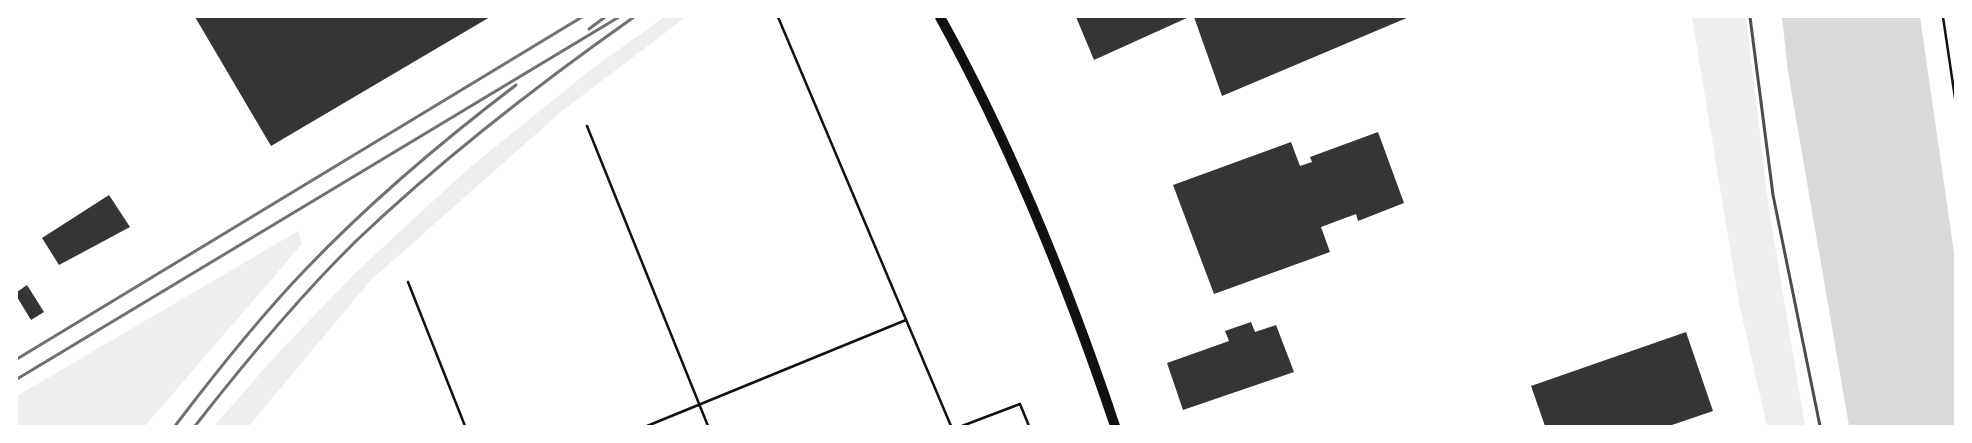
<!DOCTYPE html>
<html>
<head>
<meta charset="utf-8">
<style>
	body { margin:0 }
	#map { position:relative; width:1972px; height:443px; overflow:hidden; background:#fff; font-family:Figtree,sans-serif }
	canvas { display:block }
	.frame { position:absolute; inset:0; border:18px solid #fff; pointer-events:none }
</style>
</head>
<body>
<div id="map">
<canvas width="1972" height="443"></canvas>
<div class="frame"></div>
</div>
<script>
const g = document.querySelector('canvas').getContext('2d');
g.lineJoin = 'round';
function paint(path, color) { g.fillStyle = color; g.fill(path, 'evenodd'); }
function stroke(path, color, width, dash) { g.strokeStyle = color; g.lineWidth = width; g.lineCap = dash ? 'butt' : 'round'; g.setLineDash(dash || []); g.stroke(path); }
const green = new Path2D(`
	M664 17H686L562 111 370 281 249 426H214L280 351 355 273 469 168 588 72Z
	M1692 17H1746L1769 209 1805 426H1767L1739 303Z
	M298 231 302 244 145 426H17V396Z`);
const water = new Path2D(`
	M1782 17H1920L1955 260V426H1849L1788 72Z`);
const building = new Path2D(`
	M195 17H490L271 146Z
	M1076 17H1189L1094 60Z
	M1194 17H1409L1222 96Z
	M1378 132 1404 203 1358 221 1356 214 1321 227 1330 252 1214 294 1173 185 1291 142 1300 166 1312 162 1310 157Z
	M109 195 130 227 59 265 42 238Z
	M27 285 44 312 31 320 17 297V292Z
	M1251 322 1255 332 1276 325 1294 372 1183 410 1167 363 1229 341 1225 331Z
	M1686 332 1713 411 1669 426H1545L1531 386Z`);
const path = new Path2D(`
	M778 17 951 426
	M1943 17 1955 98
	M587 126 708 426
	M408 282 465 426
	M647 426 906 320
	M962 426 1020 404 1029 426`);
const service = new Path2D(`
	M1750 17 1773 195 1820 426`);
const primary = new Path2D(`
	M940 17C1012 147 1068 286 1115 426`);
const rail = new Path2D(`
	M589 29 605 17
	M17 359 582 17
	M17 379 619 17
	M175 426C216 372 258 319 305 270 370 202 441 142 516 85
	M195 426C245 362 298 298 356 241 442 159 536 86 634 17`);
paint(green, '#eee');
paint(water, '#d9d9d9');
paint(building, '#353535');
stroke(path, '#111', 2.5);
stroke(service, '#4c4c4c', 3);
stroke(primary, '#111', 10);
stroke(rail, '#707070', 3);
</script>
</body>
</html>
